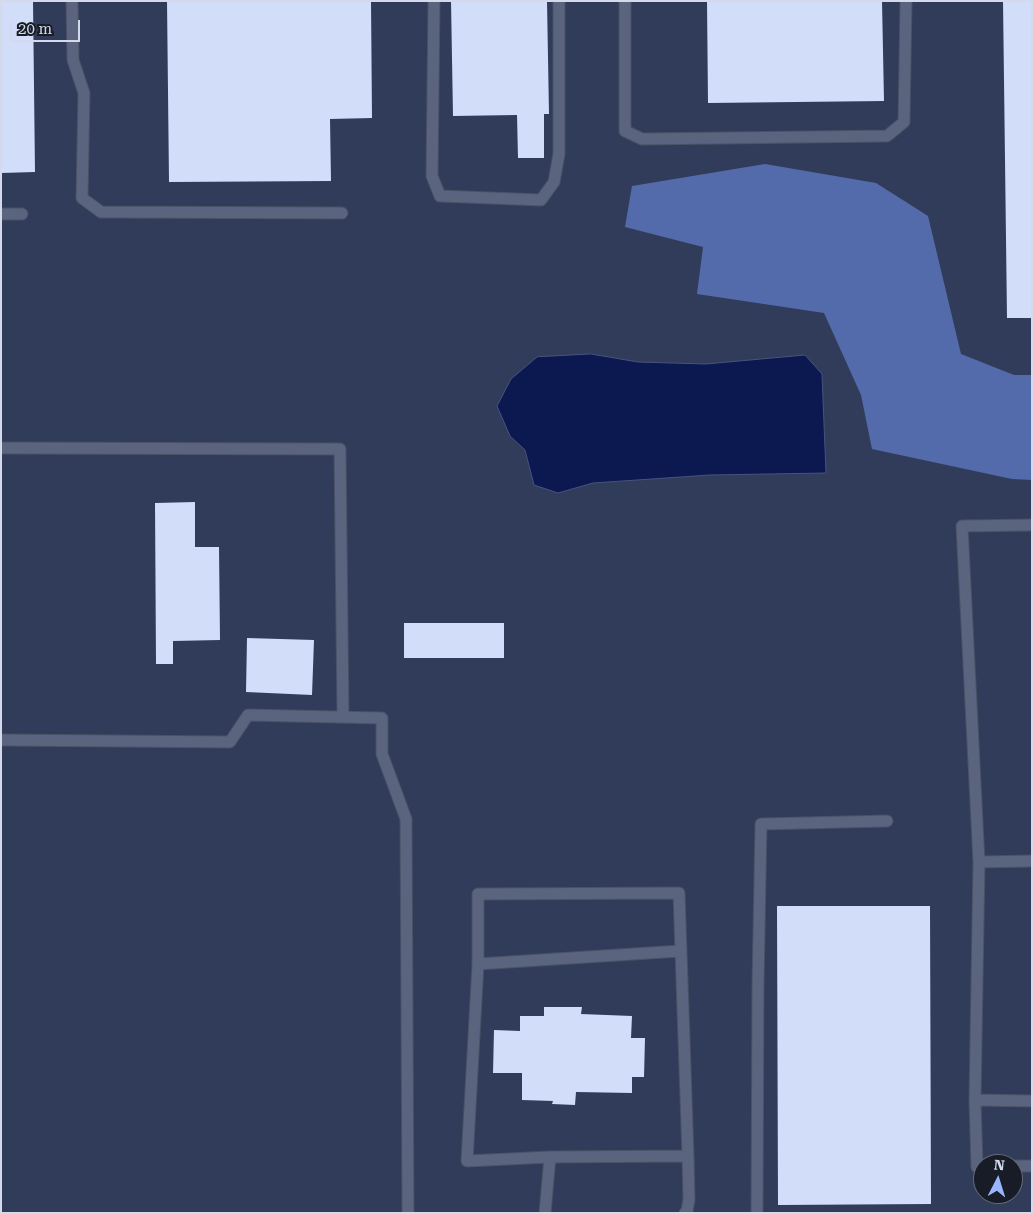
<!DOCTYPE html>
<html>
<head>
<meta charset="utf-8">
<style>
	body { margin:0 }
	#map { position:relative; width:1033px; height:1214px; overflow:hidden; background:#2b344c; font-family:"Roboto Serif",serif }
	canvas { display:block }
	.frame { position:absolute; inset:0; border:2px solid #d4dae9; pointer-events:none }
	.north { position:absolute; left:973px; top:1154px; width:50px; height:50px; box-sizing:border-box; background:#181c27; border:1px solid #636875; border-radius:50%; rotate:5deg; font-size:14px; font-weight:700; line-height:20px; text-align:center; color:#d4dae9 }
	.north::after { content:''; display:block; margin:auto; width:18px; height:22px; background:#99b5fd; clip-path:polygon(50% 0,100% 100%,50% 72%,0 100%) }
	.scale { position:absolute; left:10px; top:20px; width:70px; height:22px; box-sizing:border-box; border:2px solid #d4dae9; border-top:0; padding-left:6px; font-size:15px; line-height:18px; white-space:nowrap; color:#d4dae9; -webkit-text-stroke:4px #181c27; paint-order:stroke }
</style>
</head>
<body>
<div id="map">
<canvas width="1033" height="1214"></canvas>
<div class="frame"></div>
<div class="north">N</div>
<div class="scale">20 m</div>
</div>
<script>
const g = document.querySelector('canvas').getContext('2d');
g.lineJoin = 'round';
function paint(path, color) { g.fillStyle = color; g.fill(path, 'evenodd'); }
function stroke(path, color, width, dash) { g.strokeStyle = color; g.lineWidth = width; g.lineCap = dash ? 'butt' : 'round'; g.setLineDash(dash || []); g.stroke(path); }
const built = new Path2D(`
	M1 1H1032V1213H1ZM983 1164H1013V1194H983Z`);
const forest = new Path2D(`
	M765 164 876 183 928 216 961 354 1014 375H1032V480L1012 479 872 449 861 395 824 313 697 294 703 247 625 227 632 186Z`);
const water = new Path2D(`
	M591 354 638 362 706 364 805 355 822 374 826 473 710 475 593 483 558 493 534 485 525 450 510 436 497 406 511 379 537 357Z`);
const building = new Path2D(`
	M1 1H33L35 172 1 173Z
	M167 1H371L372 118 330 119 331 181 169 182Z
	M451 1H547L549 114H544V158H518L517 115 453 116Z
	M707 1H882L884 101 708 103Z
	M1003 1H1032V318H1007Z
	M195 502V547H219L220 640 173 641V664H156L155 503Z
	M404 623H504V658H404Z
	M247 638 314 640 312 695 246 692Z
	M777 906H930L931 1204 778 1205Z
	M544 1007H582L581 1014 632 1016 631 1038H645L644 1077H632V1093L576 1092 575 1105 552 1104 553 1101 522 1100V1073H493L494 1030 520 1031V1016H544Z`);
const service = new Path2D(`
	M72 1 73 60 84 93 82 198 101 212 342 213
	M434 1 432 176 440 196 541 200 554 182 559 154V1
	M625 1V131L642 139 887 136 904 122 906 1
	M1 214H22
	M1 448 340 449 343 717
	M1032 525 962 526 979 862 1032 861
	M1 740 230 742 248 715 382 718V754L406 819 408 1213
	M979 862 975 1100 1032 1101
	M679 893 688 1156 550 1157 467 1161 478 964V894Z
	M478 964 680 951
	M975 1100 977 1167H983
	M1013 1166H1032
	M545 1213 550 1157
	M685 1213 687 1211 689 1200 688 1156
	M757 1213 758 985 761 824 887 821`);
paint(built, '#313c5a');
paint(forest, '#546bab');
paint(water, '#0c1850');
stroke(water, '#48527e', 1);
paint(building, '#d2ddfa');
stroke(service, '#4a5165', 13);
stroke(service, '#5a647e', 11);
</script>
</body>
</html>
